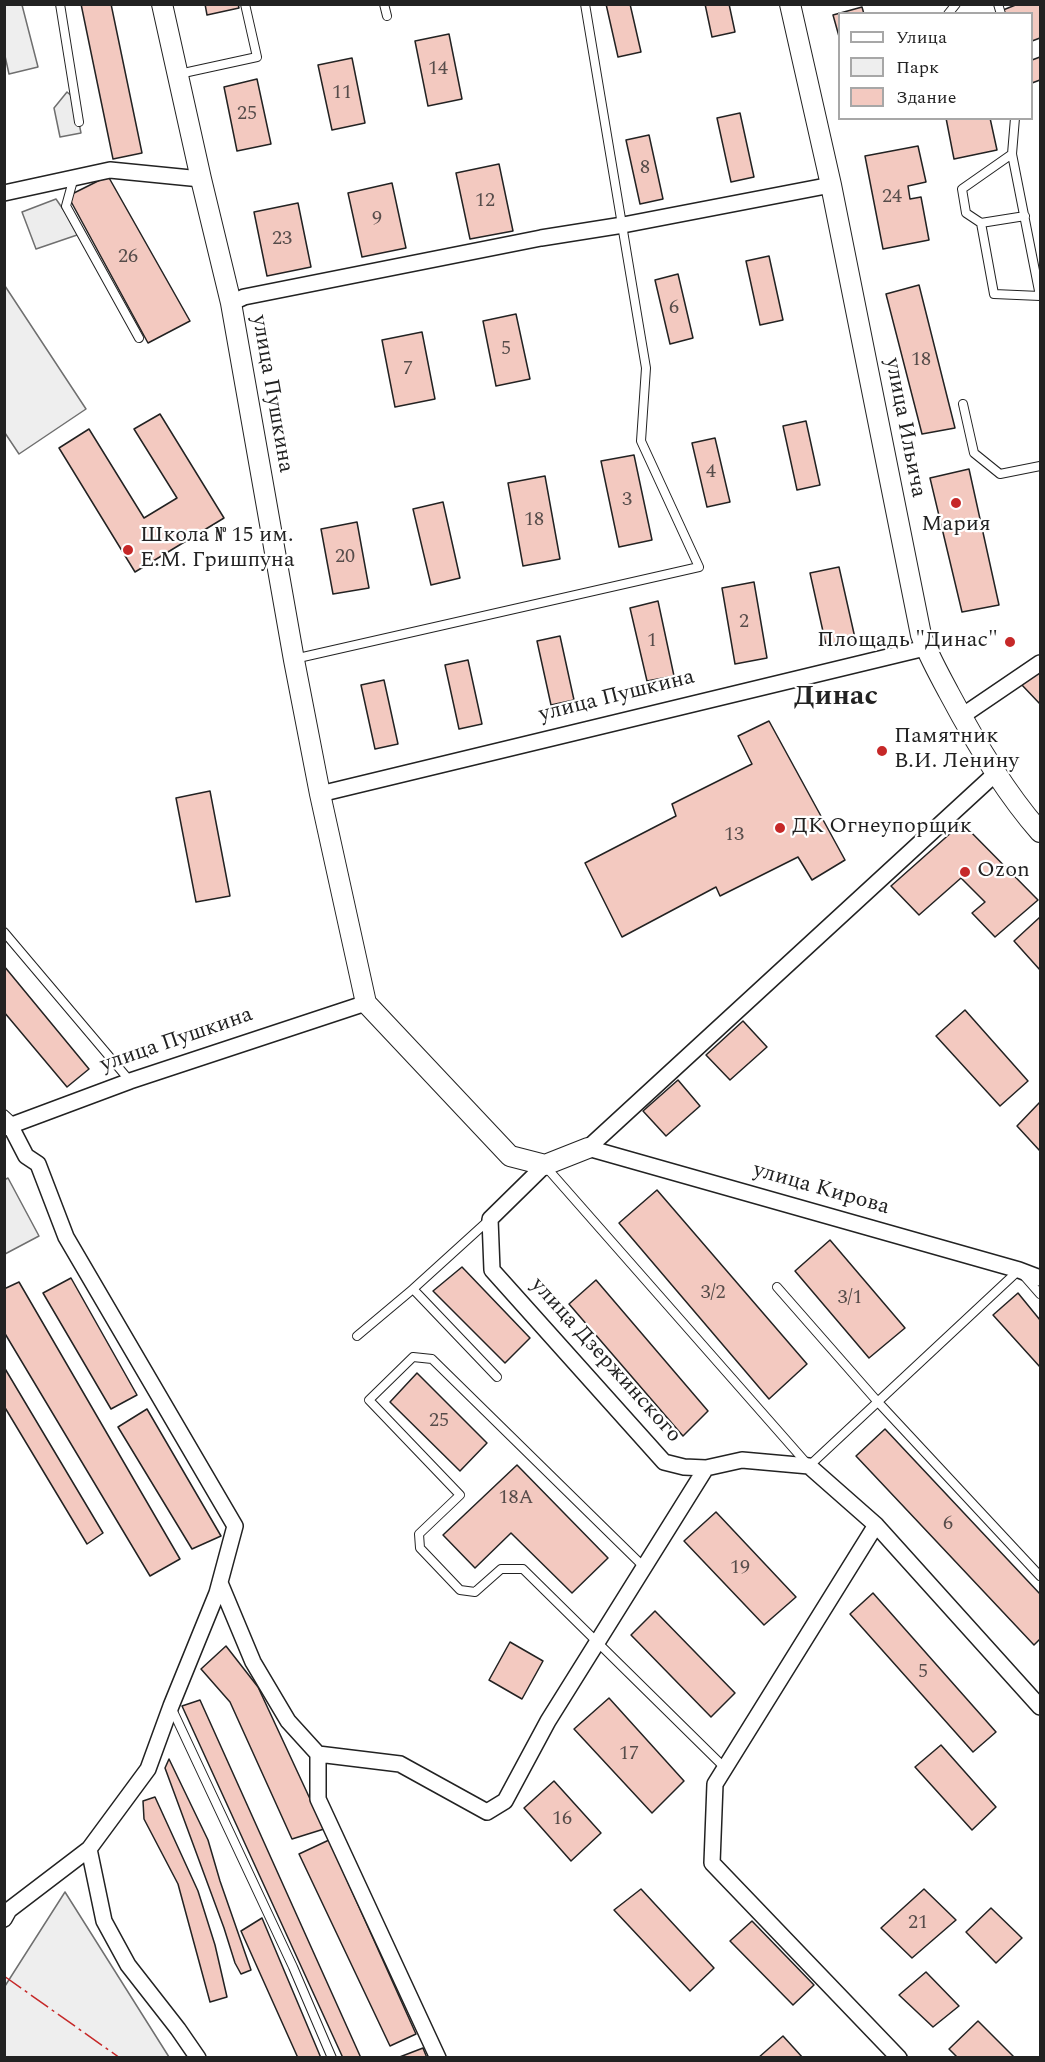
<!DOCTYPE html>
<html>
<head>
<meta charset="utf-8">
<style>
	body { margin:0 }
	#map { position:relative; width:1045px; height:2062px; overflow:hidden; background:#fff; font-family:Spectral,serif }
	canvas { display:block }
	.frame { position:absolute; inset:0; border:6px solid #222; pointer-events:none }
	.legend { position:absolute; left:838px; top:12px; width:195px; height:108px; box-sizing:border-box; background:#fff; border:2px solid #a7a7a7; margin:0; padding:8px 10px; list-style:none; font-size:18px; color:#222 }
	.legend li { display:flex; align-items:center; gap:12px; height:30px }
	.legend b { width:30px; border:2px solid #a7a7a7 }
</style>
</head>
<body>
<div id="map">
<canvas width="1045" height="2062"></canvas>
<div class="frame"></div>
<ul class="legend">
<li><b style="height:8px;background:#fff"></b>Улица</li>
<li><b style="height:16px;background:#eee"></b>Парк</li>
<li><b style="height:16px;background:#f3c9c0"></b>Здание</li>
</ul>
</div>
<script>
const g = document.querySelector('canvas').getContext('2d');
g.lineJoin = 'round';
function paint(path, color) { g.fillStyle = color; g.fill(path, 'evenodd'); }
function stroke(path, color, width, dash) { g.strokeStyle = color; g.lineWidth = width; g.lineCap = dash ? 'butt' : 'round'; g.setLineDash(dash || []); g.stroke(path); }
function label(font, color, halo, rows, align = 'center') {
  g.font = font + ' Spectral,serif'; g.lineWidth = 4.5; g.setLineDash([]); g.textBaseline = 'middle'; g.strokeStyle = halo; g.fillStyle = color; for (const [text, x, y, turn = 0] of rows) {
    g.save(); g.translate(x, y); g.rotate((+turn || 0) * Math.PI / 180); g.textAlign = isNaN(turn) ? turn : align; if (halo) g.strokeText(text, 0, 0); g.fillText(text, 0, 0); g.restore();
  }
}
const green = new Path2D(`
	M4 5H22L38 67 9 74 5 56Z
	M5 286 86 409 19 454 5 433Z
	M65 1892 169 2057H5V1986Z`);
const parking = new Path2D(`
	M67 92 74 98 81 133 60 137 54 108Z
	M56 199 80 234 36 249 22 212Z
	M8 1178 39 1236 5 1254 4 1180Z`);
const building = new Path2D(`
	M81 4H111L142 153 113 159Z
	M205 4H238L239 8 207 15Z
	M606 4H630L641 52 618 57Z
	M705 4H729L735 32 712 37Z
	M1018 4H1040V38L1032 41V14H1005L1003 10Z
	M862 7 864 14H840V40L833 15Z
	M449 34 462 99 428 106 415 41Z
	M1040 57V80L1032 83V60Z
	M352 58 365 123 332 130 318 65Z
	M257 79 271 144 237 151 224 87Z
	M740 113 754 177 731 182 717 118Z
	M946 118H990L997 150 954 159Z
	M649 135 663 199 640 204 626 140Z
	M918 146 926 182 908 186 910 199 921 197 929 240 883 249 865 156Z
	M499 164 513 231 470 239 456 173Z
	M108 176 190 321 148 343 68 196Z
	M392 183 406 248 362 257 348 193Z
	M298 203 311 267 267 276 254 212Z
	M769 256 783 320 760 325 746 261Z
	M678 274 693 338 670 344 655 280Z
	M919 285 955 428 922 434 886 294Z
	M516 314 530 379 496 386 483 321Z
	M422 332 435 399 395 407 382 340Z
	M160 414 224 518 135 572 59 448 89 429 144 518 177 498 134 429Z
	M806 421 820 485 797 490 783 426Z
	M715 438 730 502 707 507 692 443Z
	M634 455 652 540 619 547 601 461Z
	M969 469 999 605 962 612 930 478Z
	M545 476 560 559 523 566 508 483Z
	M443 502 460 578 431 585 413 509Z
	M357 522 369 588 333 594 321 529Z
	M839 567 855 638 826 645 810 573Z
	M754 582 767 658 735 664 722 588Z
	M658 601 674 676 647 681 630 608Z
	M560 636 574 700 551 705 537 641Z
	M468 660 482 724 459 729 445 665Z
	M1040 669V704L1021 684Z
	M384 680 398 744 375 749 361 685Z
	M769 721 845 860 812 880 798 857 720 896 716 887 622 937 585 863 676 816 672 804 752 764 738 736Z
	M210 791 230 896 196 902 176 798Z
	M962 823 1038 900 995 937 972 913 985 902 961 878 919 915 891 886Z
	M1040 917V970L1014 941Z
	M4 966 89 1069 67 1087 4 1012Z
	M965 1010 1028 1081 1000 1106 936 1036Z
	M743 1021 767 1047 730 1080 706 1055Z
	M678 1080 700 1106 666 1136 643 1111Z
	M1040 1102V1151L1017 1126Z
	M657 1190 807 1364 769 1399 619 1223Z
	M830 1240 905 1328 869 1358 795 1271Z
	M462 1267 530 1338 505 1363 433 1291Z
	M71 1278 137 1395 111 1409 43 1293Z
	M596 1280 708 1411 683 1436 569 1304Z
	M19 1282 180 1559 150 1576 4 1332V1289Z
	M1018 1293 1040 1320V1367L993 1315Z
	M4 1367 103 1533 87 1544 4 1406Z
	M417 1373 487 1443 460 1471 390 1402Z
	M147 1409 221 1536 192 1549 118 1427Z
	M885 1429 1040 1594V1639L1034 1645 856 1456Z
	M517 1465 608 1558 572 1593 511 1533 475 1568 443 1535Z
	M716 1512 796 1597 764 1625 684 1541Z
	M873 1593 996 1732 973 1752 850 1614Z
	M655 1611 735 1693 711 1717 631 1635Z
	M510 1642 543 1661 522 1699 489 1680Z
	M226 1646 258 1687 324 1829 292 1839 230 1702 201 1669Z
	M609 1698 684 1781 652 1813 574 1729Z
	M200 1700 361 2058H343L182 1706Z
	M941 1745 996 1807 972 1830 915 1767Z
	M169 1759 208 1840 220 1881 251 1970 241 1974 235 1963 224 1928 165 1768Z
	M554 1781 601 1833 571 1861 524 1808Z
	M155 1797 198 1891 215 1945 227 1997 210 2002 178 1884 144 1819 143 1801Z
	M329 1840 416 2034 390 2046 299 1854Z
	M641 1889 714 1968 690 1991 614 1910Z
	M924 1889 956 1920 912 1958 881 1928Z
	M991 1908 1022 1938 996 1963 966 1932Z
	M262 1918 321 2058H298L241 1931Z
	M752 1921 814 1985 793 2005 730 1941Z
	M926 1972 959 2006 933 2027 899 1995Z
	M978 2021 1015 2058H958L949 2049Z
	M783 2036 803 2058H758Z
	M423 2048 427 2058H397Z`);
const service = new Path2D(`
	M60 4 79 122
	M384 4 387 16
	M998 4 1001 14
	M948 14 956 4
	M179 74 257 57 245 4
	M1015 118 1012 154 1040 296
	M1012 154 962 189 966 213 981 223 994 294 1040 296
	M74 177 66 206 139 338
	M981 223 1025 216
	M963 404 974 453 1000 474 1040 466
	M294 659 699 567 641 441 646 368 585 4
	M4 932 130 1081
	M4 1114 16 1125
	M546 1167 809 1466 1019 1270 1040 1294
	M489 1220 413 1289 497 1377
	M777 1287 877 1401 1040 1576
	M357 1336 413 1289
	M644 1567 432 1359 413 1357 369 1400 460 1495 419 1534 420 1548 460 1590 475 1592 501 1569H523L725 1768
	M171 1707 293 1967 332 2058`);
const minor = new Path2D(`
	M4 193 110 170 201 179
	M231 303 244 297 541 238 623 225 831 185
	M962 716 1040 663
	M320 794 925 648
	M4 1128 130 1081 366 1003
	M588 1148 996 773
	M588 1148 1019 1270 1040 1278
	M545 1165 490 1219 492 1270 664 1462 684 1467 706 1468 742 1460 809 1466 876 1525 1040 1707
	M876 1525 715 1784 712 1863 899 2058
	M220 1583 253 1662 288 1721 318 1754 400 1764 487 1812 505 1801 548 1721 706 1468
	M318 1754V1799L438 2058
	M89 1849 104 1921 128 1965 178 2029 198 2058
	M4 1919 9 1910 89 1849 148 1769 171 1706 217 1593 235 1526 66 1237 38 1164 26 1156 11 1127`);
const tertiary = new Path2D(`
	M162 4 201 179 231 303 294 660 320 794 366 1003 510 1156 545 1165 588 1148
	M790 4 831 185 921 635C928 655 939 674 949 693 975 742 1004 791 1040 832`);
const power = new Path2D(`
	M4 1976 120 2058`);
const markers = [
	[956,503,6,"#c62828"],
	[128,550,6,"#c62828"],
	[1010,642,6,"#c62828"],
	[882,751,6,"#c62828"],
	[780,828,6,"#c62828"],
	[965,872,6,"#c62828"]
];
const numberNames = [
	["14",438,70],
	["11",342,94],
	["25",247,115],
	["8",645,169],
	["24",892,198],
	["12",485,202],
	["9",377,220],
	["23",282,240],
	["26",128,258],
	["6",674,309],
	["5",506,350],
	["18",921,361],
	["7",408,370],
	["4",711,473],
	["3",627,501],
	["18",534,521],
	["20",345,558],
	["2",744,623],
	["1",652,642],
	["13",734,836],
	["3/2",713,1294],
	["3/1",850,1299],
	["25",439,1422],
	["18А",516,1499],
	["6",948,1525],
	["19",740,1569],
	["5",923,1673],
	["17",629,1755],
	["16",562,1820],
	["21",918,1924]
];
const streetNames = [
	["улица Пушкина",271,394,80],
	["улица Ильича",904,428,79],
	["улица Пушкина",617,697,-14],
	["улица Пушкина",177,1041,-19],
	["улица Кирова",821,1190,16],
	["улица Дзержинского",605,1361,48]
];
const poiNames = [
	["Мария",956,526,"center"],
	["Школа № 15 им.",140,537],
	["Е.М. Гришпуна",140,562],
	["Площадь \"Динас\"",998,642,"right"],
	["Памятник",894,738],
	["В.И. Ленину",894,763],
	["ДК Огнеупорщик",792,828],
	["Ozon",977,872]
];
const districtNames = [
	["Динас",836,699]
];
paint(green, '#eee');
stroke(green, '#6f6f6f', 1.5);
paint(parking, '#ededed');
stroke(parking, '#6f6f6f', 1.5);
paint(building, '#f3c9c0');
stroke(building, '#222', 1.5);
stroke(service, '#222', 10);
stroke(minor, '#222', 18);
stroke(tertiary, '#222', 22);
stroke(service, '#fff', 8);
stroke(minor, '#fff', 15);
stroke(tertiary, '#fff', 20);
stroke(power, '#c62828', 1.5, [21, 4.5, 3, 4.5]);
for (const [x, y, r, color] of markers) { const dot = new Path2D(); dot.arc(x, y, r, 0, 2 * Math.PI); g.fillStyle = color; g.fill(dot); stroke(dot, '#fff', 2); }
label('20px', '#564c4a', null, numberNames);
label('22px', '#222', '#fff', streetNames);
label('22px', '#222', '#fff', poiNames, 'left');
label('bold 28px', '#222', '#fff', districtNames);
</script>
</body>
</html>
